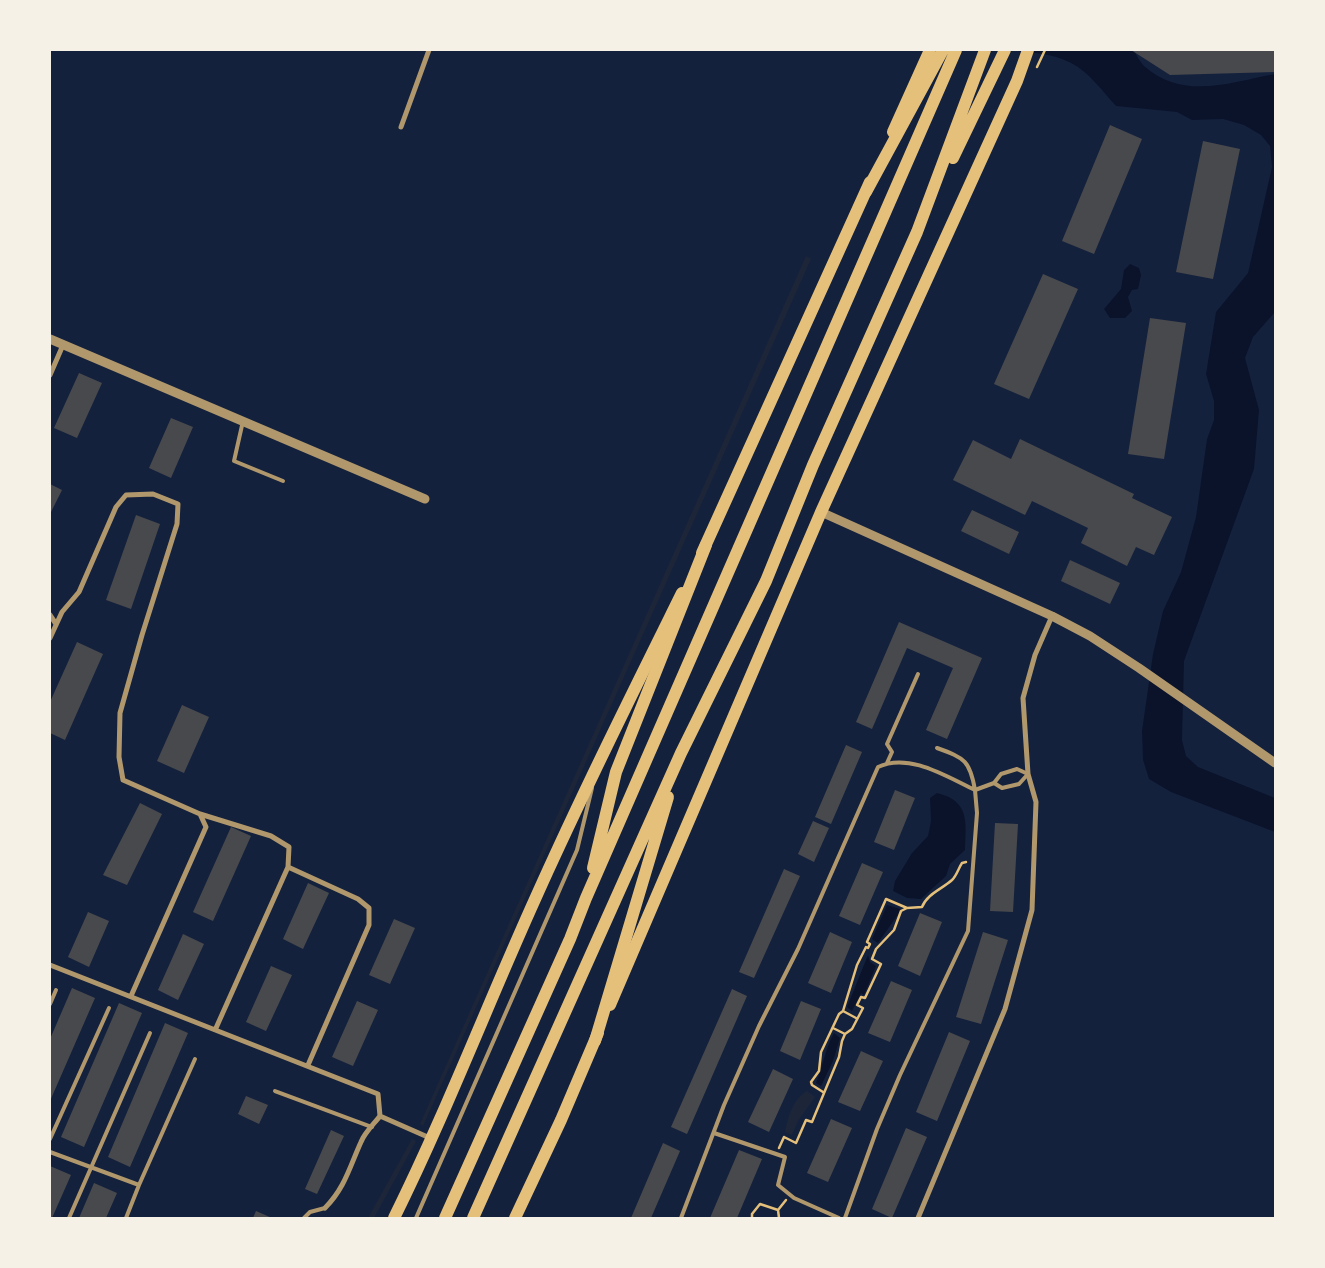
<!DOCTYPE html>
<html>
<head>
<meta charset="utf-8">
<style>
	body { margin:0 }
	#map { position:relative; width:1325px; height:1268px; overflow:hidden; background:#14213d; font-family:"Work Sans",sans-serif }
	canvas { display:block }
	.frame { position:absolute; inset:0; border:51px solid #f6f1e7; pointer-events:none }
</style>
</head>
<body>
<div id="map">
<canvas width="1325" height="1268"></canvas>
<div class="frame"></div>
</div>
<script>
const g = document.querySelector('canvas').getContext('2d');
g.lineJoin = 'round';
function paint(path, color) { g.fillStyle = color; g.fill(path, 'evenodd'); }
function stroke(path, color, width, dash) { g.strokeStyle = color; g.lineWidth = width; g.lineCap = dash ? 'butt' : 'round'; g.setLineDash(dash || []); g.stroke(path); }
const green = new Path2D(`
	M806 256 811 259 423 1126 420 1124Z
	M807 1091 815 1097 798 1121 792 1135 785 1132C788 1117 793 1099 807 1091Z
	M412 1139 416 1141 374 1218H368Z`);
const water = new Path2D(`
	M1007 50H1133C1137 55 1140 62 1144 66 1184 101 1230 82 1275 74V312L1253 337 1245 358 1259 410 1254 469 1184 661 1182 740 1186 756 1198 767 1275 798V832L1171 792 1149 779 1143 760 1142 731 1153 654 1163 611 1181 572 1196 517 1207 439 1214 420V401L1206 374 1216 312 1248 273 1272 167 1270 146 1261 135 1244 125 1223 119 1192 120 1177 112 1116 106C1103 92 1089 72 1071 63 1053 53 1027 52 1007 50Z
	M1130 264 1139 268 1141 275 1138 289 1132 290 1128 297 1132 311 1125 318H1110L1104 309 1121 289 1124 270Z
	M937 793C970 801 966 822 965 850L950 864 946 876 921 899 907 898 893 891 895 881 912 853 928 836 931 821 930 798Z
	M887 905 900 909 899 913 878 943 872 939Z
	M868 955 870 962 876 966 864 995 861 993 852 1011 847 1007Z
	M834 1033 840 1038 833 1061 821 1086 816 1083C823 1066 825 1049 834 1033Z`);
const building = new Path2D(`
	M1131 50H1275V72L1170 75Z
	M1110 125 1142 139 1094 254 1062 241Z
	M1203 141 1240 149 1213 279 1176 272Z
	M1043 274 1078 289 1029 399 994 384Z
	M1150 318 1186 323 1164 459 1128 454Z
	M79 373 102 383 77 438 54 428Z
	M171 418 193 427 171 478 149 468Z
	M1020 439 1134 494 1132 498 1172 517 1154 555 1136 547 1127 566 1081 543 1088 528 1032 501 1025 515 953 480 973 440 1011 459Z
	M50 484 62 490 50 514Z
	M972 510 1019 532 1009 554 961 531Z
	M136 515 160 524 131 609 106 600Z
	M1070 560 1120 583 1110 604 1061 581Z
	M899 622 982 658 947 739 926 730 953 668 907 648 872 729 856 722Z
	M77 642 103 654 65 740 50 733V702Z
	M182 705 209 717 184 773 157 761Z
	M846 745 862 752 831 824 815 817Z
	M895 790 915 798 894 850 874 842Z
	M140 803 162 814 127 885 103 875Z
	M813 821 829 828 814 862 798 854Z
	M995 823 1018 824 1013 912 990 911Z
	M231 827 251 836 213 921 193 912Z
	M862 863 883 872 860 925 839 916Z
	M784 869 800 876 754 978 739 972Z
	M308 883 329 893 303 949 283 939Z
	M88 912 109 921 89 967 68 957Z
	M920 913 942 922 920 976 898 966Z
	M394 919 415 928 390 984 369 975Z
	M830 932 852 942 831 993 808 983Z
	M983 932 1008 940 981 1024 956 1017Z
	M183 934 204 944 178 1000 158 990Z
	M271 966 292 975 266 1031 246 1022Z
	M891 981 912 990 890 1042 868 1033Z
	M72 988 95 998 50 1101V1039Z
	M732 989 747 996 687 1134 671 1127Z
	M357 1001 378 1010 353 1066 332 1057Z
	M801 1001 821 1009 800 1060 780 1051Z
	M119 1003 142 1013 84 1147 61 1137Z
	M165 1023 188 1033 130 1167 108 1157Z
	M949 1032 970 1041 937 1121 916 1112Z
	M861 1051 883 1061 860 1111 838 1102Z
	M773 1069 793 1079 769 1132 748 1122Z
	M246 1096 268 1105 259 1124 238 1114Z
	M831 1119 852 1128 828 1182 807 1173Z
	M906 1128 927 1137 892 1218 872 1209Z
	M331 1130 344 1136 317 1194 305 1189Z
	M663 1143 680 1151 651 1218H631Z
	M739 1150 762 1159 737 1218H710Z
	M50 1166 71 1175 52 1218H50Z
	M94 1183 117 1193 106 1218H79Z
	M256 1211 272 1218H253Z`);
const path = new Path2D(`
	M1037 67 1045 50
	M843 1011 856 1018
	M833 1028 845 1034
	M823 1092 812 1085 811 1082 819 1071 821 1052 839 1014 843 1011 857 965 866 947 868 948 870 944 867 942 886 899 907 908
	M779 1148 784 1137 796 1143 806 1120 812 1122 839 1057 842 1041 845 1034 852 1029 863 1008 857 1005 861 997 865 998 881 964 872 959 876 949 894 930 901 911 907 908 922 907C927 894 942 889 952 880 957 875 958 869 962 863L966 862
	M752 1218V1214L760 1204 778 1210
	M779 1218 778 1210 786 1200`);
const service = new Path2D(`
	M243 421 234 461 283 481
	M887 763 892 752 887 744 918 674
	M50 1004 56 990
	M275 1091 372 1127
	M714 1133 785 1157 778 1185 794 1198 839 1218
	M50 1139 109 1008
	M50 1152 139 1185 126 1218
	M139 1185 195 1059
	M69 1218 150 1033
	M304 1218 310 1212 325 1208
	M416 1218 577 850 592 788
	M681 1218 724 1105 759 1026 798 949 878 767C909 752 947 777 975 790 970 761 965 758 937 748
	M845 1218 877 1129 900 1075 968 931 977 813 975 790 994 783 1001 774 1017 769 1028 774 1019 784 1002 788 994 783`);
const minor = new Path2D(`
	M401 127 429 50
	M50 375 63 345
	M50 615 56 624
	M50 638 62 612 79 592 116 507 126 495 153 494 178 504 177 524 142 635 120 713 119 757 123 780 200 814 206 827 131 996
	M200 814 271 836 289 847 288 867 216 1028
	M288 867 358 899 369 908V925L308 1065
	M50 965 378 1094 380 1116
	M325 1208C345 1188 350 1166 361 1142 365 1132 374 1124 380 1116L430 1138
	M918 1218 1005 1009 1032 910 1036 802 1028 774 1023 698 1035 655 1052 616`);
const tertiary = new Path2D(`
	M50 339 425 499
	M821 512 1052 616 1090 636 1139 668 1275 763`);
const primary = new Path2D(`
	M893 132 930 50
	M702 553 870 182
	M610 1005 821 512 1017 81 1028 50
	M394 1218C446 1113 488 1003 536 897 582 794 632 694 682 593
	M515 1218 561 1120 598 1033`);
const trunk = new Path2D(`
	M953 158 1005 50
	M866 192 943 50
	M593 868 616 772 706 545
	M595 1041 668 797
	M445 1218 570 939 586 898 956 50
	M473 1218 681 753 766 581 813 465 917 232 985 50`);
paint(green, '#1d2539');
paint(water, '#0b132b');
paint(building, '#48494c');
stroke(path, '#e5c07b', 2.5);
stroke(service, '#b1986c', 4);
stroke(minor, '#b1986c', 5);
stroke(tertiary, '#b1986c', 9);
stroke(primary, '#e5c07b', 12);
stroke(trunk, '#e5c07b', 12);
</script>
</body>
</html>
